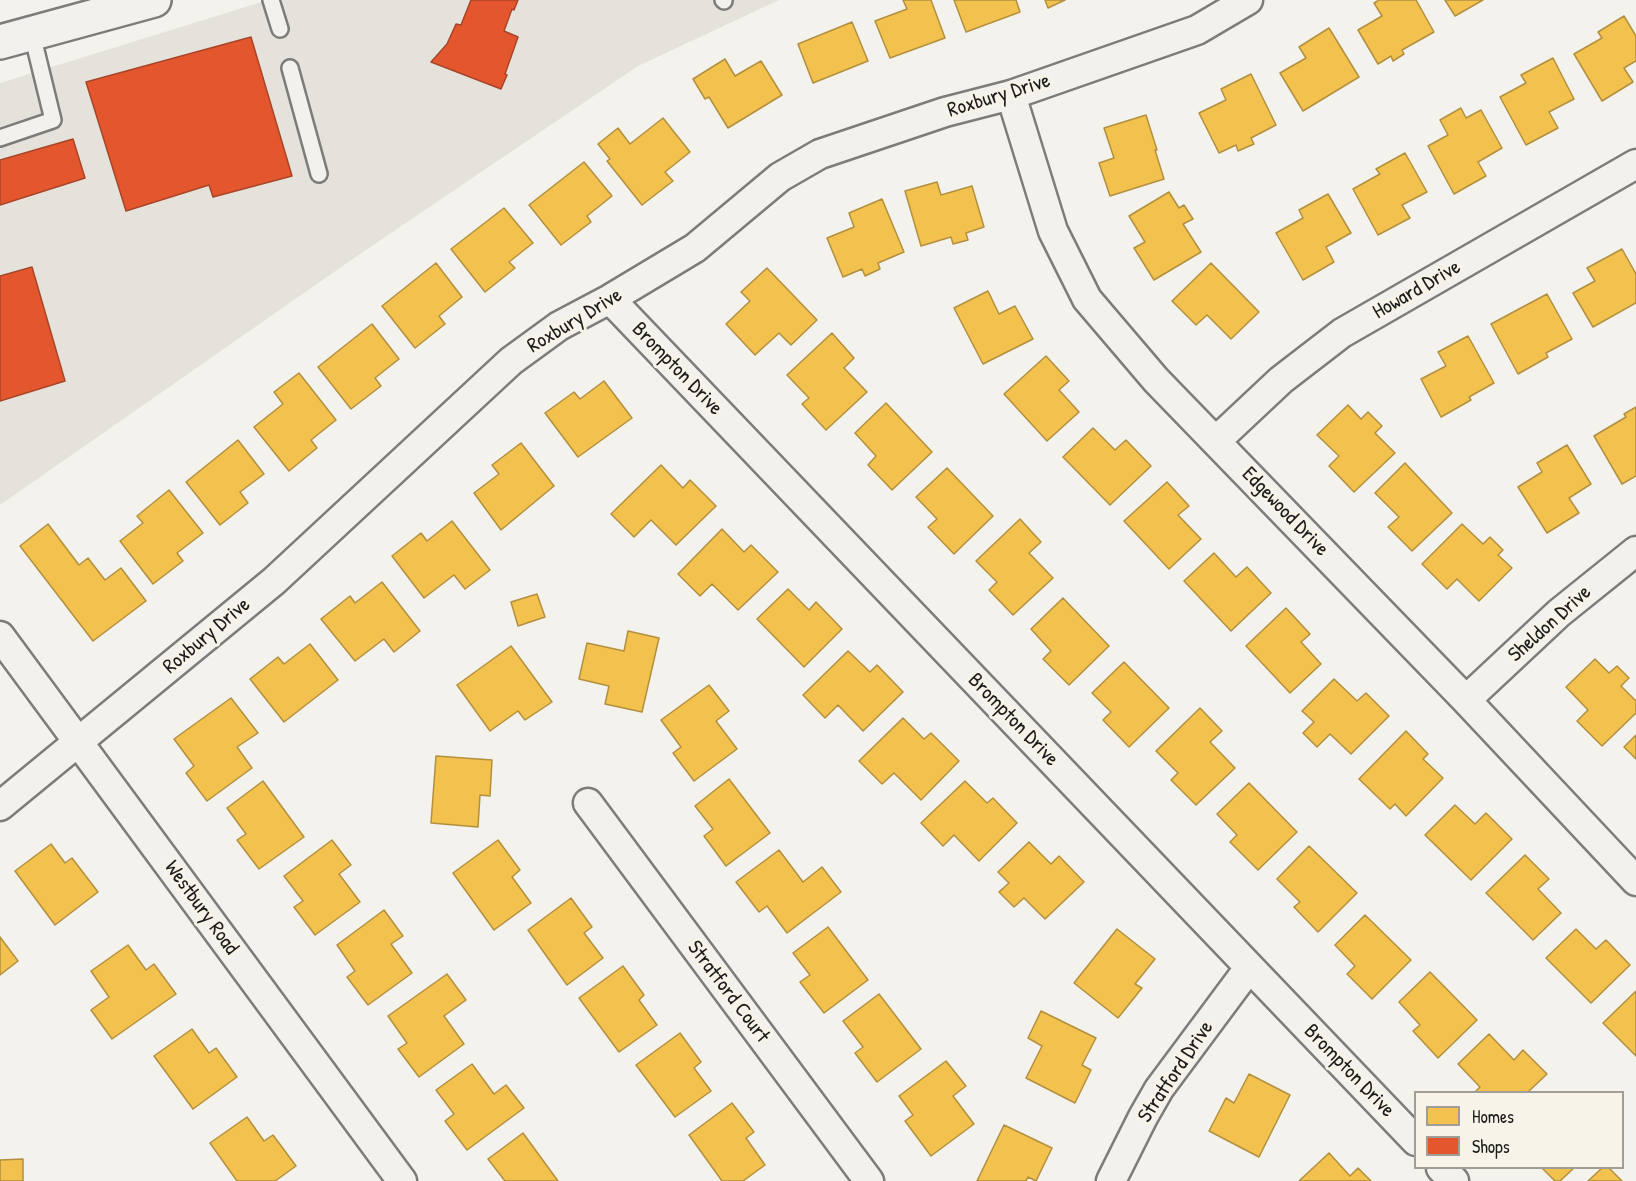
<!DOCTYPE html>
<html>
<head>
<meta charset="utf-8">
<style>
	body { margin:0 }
	#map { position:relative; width:1636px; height:1181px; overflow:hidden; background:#f4f2ec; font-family:"Patrick Hand",sans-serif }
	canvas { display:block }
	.legend { position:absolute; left:1414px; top:1091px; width:210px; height:78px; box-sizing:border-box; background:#f7f3e8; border:2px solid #9f9d96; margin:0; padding:8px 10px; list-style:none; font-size:18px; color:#1c1c1c }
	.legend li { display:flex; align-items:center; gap:12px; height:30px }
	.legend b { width:30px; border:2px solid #9f9d96 }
</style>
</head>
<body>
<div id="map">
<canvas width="1636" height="1181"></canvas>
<ul class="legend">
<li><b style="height:16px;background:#f2c14e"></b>Homes</li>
<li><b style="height:16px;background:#e4572e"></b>Shops</li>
</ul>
</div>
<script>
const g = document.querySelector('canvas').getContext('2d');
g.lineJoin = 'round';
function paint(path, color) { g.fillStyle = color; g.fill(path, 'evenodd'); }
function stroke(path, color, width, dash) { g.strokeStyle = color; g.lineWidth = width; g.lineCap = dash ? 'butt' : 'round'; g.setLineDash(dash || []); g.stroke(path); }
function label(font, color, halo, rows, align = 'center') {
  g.font = font + ' "Patrick Hand",sans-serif'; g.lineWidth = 6; g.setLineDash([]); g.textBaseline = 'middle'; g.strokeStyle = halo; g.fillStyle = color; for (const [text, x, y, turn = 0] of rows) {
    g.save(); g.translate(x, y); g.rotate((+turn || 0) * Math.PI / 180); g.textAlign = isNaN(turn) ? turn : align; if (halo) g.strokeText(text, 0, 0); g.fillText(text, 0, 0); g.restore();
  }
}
const built = new Path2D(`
	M268 0H779L638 66 357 256 0 505V83Z`);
const homes = new Path2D(`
	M903 0H931L945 38 890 58 875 21 907 9Z
	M954 0H1016L1020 12 966 32Z
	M1045 0H1065L1048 8Z
	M1379 0H1416L1434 32 1402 50 1404 54 1393 61 1391 56 1378 64 1358 30 1382 16 1374 3Z
	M1445 0H1483L1455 16Z
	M1624 16 1636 36V61L1624 68 1633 82 1602 101 1574 54 1602 38 1598 32Z
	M852 22 868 61 813 83 798 44Z
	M1329 28 1359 77 1303 111 1280 73 1306 58 1299 47Z
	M1553 58 1574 99 1549 112 1558 128 1526 145 1500 97 1526 83 1521 75Z
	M725 59 735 76 761 61 782 95 728 128 709 97 705 99 693 79Z
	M1251 74 1276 125 1251 138 1254 144 1238 151 1236 145 1219 153 1199 113 1226 100 1221 89Z
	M1461 108 1466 118 1481 110 1502 148 1478 162 1486 176 1454 194 1428 146 1448 135 1440 120Z
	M1146 115 1157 150H1155L1164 179 1110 196 1099 163 1114 158 1104 128Z
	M663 118 690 152 665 172 673 181 642 205 607 161 610 159 598 144 618 128 630 144Z
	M1405 153 1427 192 1402 205 1410 218 1378 235 1353 189 1380 174 1376 169Z
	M584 162 612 196 587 216 591 222 561 245 529 205Z
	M937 182 941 195 972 186 984 227 966 233 968 240 953 244 951 237 921 246 905 191Z
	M1169 192 1179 208 1184 205 1193 219 1183 224 1201 252 1154 280 1134 248 1145 242 1129 216Z
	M1328 194 1351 233 1326 247 1334 262 1303 280 1276 233 1303 218 1299 210Z
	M882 199 904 252 878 263 880 269 865 276 862 269 843 277 827 238 854 227 849 213Z
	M504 208 533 243 509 262 515 268 485 292 451 249Z
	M1622 249 1636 274V303L1593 327 1573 293 1595 281 1587 268Z
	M436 263 462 297 439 316 445 324 415 348 382 306Z
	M1211 263 1259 312 1231 339 1207 315 1196 325 1172 301Z
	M767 268 817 320 791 345 779 333 755 355 726 324 750 301 741 292Z
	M988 291 999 314 1015 306 1033 339 983 364 954 308Z
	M1547 294 1572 339 1546 353 1548 357 1518 374 1491 324Z
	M372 324 399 359 375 378 381 386 351 409 318 367Z
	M832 333 854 358 844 368 867 392 826 430 802 404 809 398 787 375Z
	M1468 336 1494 383 1469 397 1471 400 1441 417 1421 379 1446 366 1438 352Z
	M1046 356 1069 381 1059 390 1079 412 1047 441 1004 394Z
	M299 373 336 420 311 440 317 448 289 471 254 427 283 404 274 392Z
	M604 381 632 418 578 457 545 413 574 392 580 399Z
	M886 403 932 452 892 490 868 465 876 456 855 433Z
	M1348 405 1361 419 1368 412 1382 426 1375 433 1395 453 1354 492 1329 466 1339 456 1317 435Z
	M1636 407V476L1622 484 1594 436 1626 417 1624 414Z
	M1093 428 1115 450 1126 440 1151 466 1110 505 1063 457Z
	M238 440 264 474 240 492 248 503 220 525 186 482Z
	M521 443 554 486 501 530 474 493 499 474 492 465Z
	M1567 445 1591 484 1569 498 1579 513 1547 533 1518 487 1542 472 1537 463Z
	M1405 463 1452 513 1412 551 1388 527 1399 517 1375 493Z
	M661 465 683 488 690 480 716 506 676 545 651 520 634 537 611 514Z
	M947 468 993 516 954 554 928 527 937 519 916 497Z
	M1167 482 1189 506 1178 515 1201 539 1169 569 1124 521Z
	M169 490 203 533 177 553 183 561 153 584 120 541 143 523 137 516Z
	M1020 519 1041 542 1029 553 1053 578 1013 615 989 590 997 582 976 561Z
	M452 521 490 570 465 589 454 575 424 598 392 556 421 533 427 541Z
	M48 524 79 565 88 558 105 580 121 568 146 601 93 641 20 546Z
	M1462 524 1483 544 1490 537 1503 550 1498 555 1512 568 1479 601 1457 579 1447 589 1422 564Z
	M722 529 744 552 751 545 778 572 738 610 712 584 700 596 678 574Z
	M1214 553 1236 577 1247 567 1271 593 1231 631 1184 581Z
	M382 582 420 631 394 652 384 639 355 661 321 619 350 596 355 603Z
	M788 589 809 610 816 602 842 629 804 667 757 619Z
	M537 594 545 617 518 626 511 602Z
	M1063 598 1109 646 1069 685 1043 659 1051 651 1031 629Z
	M1286 608 1310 634 1301 642 1321 664 1290 693 1246 646Z
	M628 631 659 638 642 712 605 704 609 686 579 679 587 643 624 651Z
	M310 644 338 680 284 722 250 679 278 657 284 664Z
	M511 646 552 702 525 720 518 711 490 731 457 685Z
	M848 651 870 672 877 665 903 692 863 731 838 705 825 718 803 695Z
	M1595 659 1609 673 1617 666 1629 678 1621 686 1636 701V713L1602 746 1577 721 1588 710 1566 687Z
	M1124 662 1169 708 1129 747 1103 720 1111 712 1092 693Z
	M1334 679 1357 701 1366 693 1389 716 1351 754 1330 734 1317 747 1303 733 1314 722 1302 711Z
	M709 685 729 711 716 721 737 749 694 781 673 753 681 747 661 720Z
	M231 698 258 733 237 747 252 768 207 801 186 773 194 766 174 739Z
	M1200 708 1222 731 1210 742 1235 768 1196 805 1171 780 1178 773 1156 751Z
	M903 718 924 739 931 733 959 761 921 800 894 773 882 784 859 761Z
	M1406 731 1428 754 1423 759 1443 778 1406 816 1395 804 1390 809 1359 779Z
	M1636 735V759L1624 747Z
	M436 756 492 760 490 796 480 795 478 827 431 823Z
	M729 779 770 833 726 866 704 836 713 829 695 806Z
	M263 781 304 837 259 869 237 840 246 834 227 808Z
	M965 781 987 803 993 798 1017 823 979 861 954 835 943 846 921 823Z
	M1249 783 1297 832 1258 870 1230 842 1237 835 1217 814Z
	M1455 805 1475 824 1486 813 1512 839 1471 880 1425 835Z
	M332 840 351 865 339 874 360 902 315 935 294 907 303 901 284 876Z
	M498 840 520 870 512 877 531 903 494 930 453 873Z
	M1029 842 1051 864 1059 856 1084 882 1045 919 1024 898 1014 907 999 892 1009 883 998 872Z
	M51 844 65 863 72 858 98 892 55 925 15 871Z
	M1309 846 1357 893 1318 932 1294 907 1300 902 1277 879Z
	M779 850 803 882 822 867 841 892 787 933 767 906 759 912 736 882Z
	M1525 855 1549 879 1538 889 1561 913 1533 940 1486 893Z
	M571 898 592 927 584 933 603 958 567 985 528 930Z
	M384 910 403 936 391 944 412 973 368 1005 347 977 355 971 337 945Z
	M1365 915 1411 960 1372 999 1347 974 1355 966 1335 945Z
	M828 927 868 980 824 1013 800 982 810 975 793 953Z
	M1117 929 1155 959 1135 984 1142 988 1118 1018 1074 983Z
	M1576 929 1596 949 1606 940 1630 965 1591 1003 1546 958Z
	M0 937 18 961 0 975Z
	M128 945 146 970 154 964 176 994 112 1039 91 1010 109 997 91 971Z
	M623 966 644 995 639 1000 657 1025 619 1052 579 998Z
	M1430 972 1477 1020 1438 1058 1413 1031 1420 1025 1399 1002Z
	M447 974 466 1000 444 1016 464 1044 419 1077 398 1049 407 1043 388 1016Z
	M1636 991V1056L1603 1023Z
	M879 994 921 1049 877 1082 855 1053 863 1047 843 1021Z
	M1041 1011 1096 1038 1082 1065 1091 1070 1075 1103 1026 1078 1042 1046 1028 1038Z
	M192 1029 209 1053 216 1048 237 1077 193 1109 154 1056Z
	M680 1033 701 1062 694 1068 711 1091 675 1117 636 1065Z
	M1489 1034 1514 1060 1523 1050 1547 1074 1528 1092H1475L1480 1087 1458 1064Z
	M946 1061 966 1086 953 1096 974 1124 931 1156 905 1121 913 1115 899 1096Z
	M472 1064 494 1094 506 1085 524 1108 467 1150 445 1121 454 1114 436 1090Z
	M1249 1074 1290 1095 1259 1157 1209 1131 1226 1098 1234 1103Z
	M732 1103 754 1132 746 1138 765 1165 743 1181H722L689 1135Z
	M247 1117 264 1141 273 1135 296 1166 275 1181H237L210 1143Z
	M1004 1125 1052 1148 1036 1181 1028 1177 1026 1181H977Z
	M523 1133 558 1181H505L488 1159Z
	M1329 1153 1350 1176 1358 1168 1371 1181H1299Z
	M23 1159V1181H0V1160Z
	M1542 1168H1574L1560 1181H1555Z
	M1602 1168H1609L1622 1181H1588Z`);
const shops = new Path2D(`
	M471 0H518L514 10 512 9 504 31 518 37 505 74 507 75 501 89 431 62 447 44 456 24 461 25Z
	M251 37 292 176 213 197 209 185 126 211 86 82Z
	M73 139 85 178 0 205V160Z
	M32 267 65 381 0 401V276Z`);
const lane = new Path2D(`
	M271 0 280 29
	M723 0 724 1
	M290 68 319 174
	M0 138 53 120 32 34`);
const street = new Path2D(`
	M1011 95 1053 231 1087 299 1156 380 1466 700 1636 881
	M610 299 1416 1141
	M1216 441 1281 380 1342 333 1636 164
	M0 636 402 1181
	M1466 700 1559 613 1636 551
	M588 803 869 1181
	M0 806 274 581 511 361 559 326 610 299 695 248 780 177 820 154 945 112 1011 95 1197 30 1248 0
	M1441 1168 1454 1181
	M1111 1181 1143 1117 1159 1089 1249 968`);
const primary = new Path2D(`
	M0 42 154 0`);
const streetNames = [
	["Roxbury Drive",999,96,-17],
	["Howard Drive",1417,290,-30],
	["Roxbury Drive",575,321,-31],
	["Brompton Drive",677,369,46],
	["Edgewood Drive",1285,512,46],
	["Sheldon Drive",1550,624,-42],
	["Roxbury Drive",207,636,-40],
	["Brompton Drive",1013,720,46],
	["Westbury Road",201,908,54],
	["Stratford Court",728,992,53],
	["Brompton Drive",1349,1071,46],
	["Stratford Drive",1176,1072,-56]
];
paint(built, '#e4e2da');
paint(homes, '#f2c14e');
stroke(homes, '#b2903f', 1.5);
paint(shops, '#e4572e');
stroke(shops, '#a84529', 1.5);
stroke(lane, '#7d7c7a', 20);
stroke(street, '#7d7c7a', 33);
stroke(primary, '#7d7c7a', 38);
stroke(lane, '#f2f1ed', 15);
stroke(street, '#f2f1ed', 28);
stroke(primary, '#f2f1ed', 33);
label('21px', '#1c1c1c', '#f7f3e8', streetNames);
</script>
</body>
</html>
